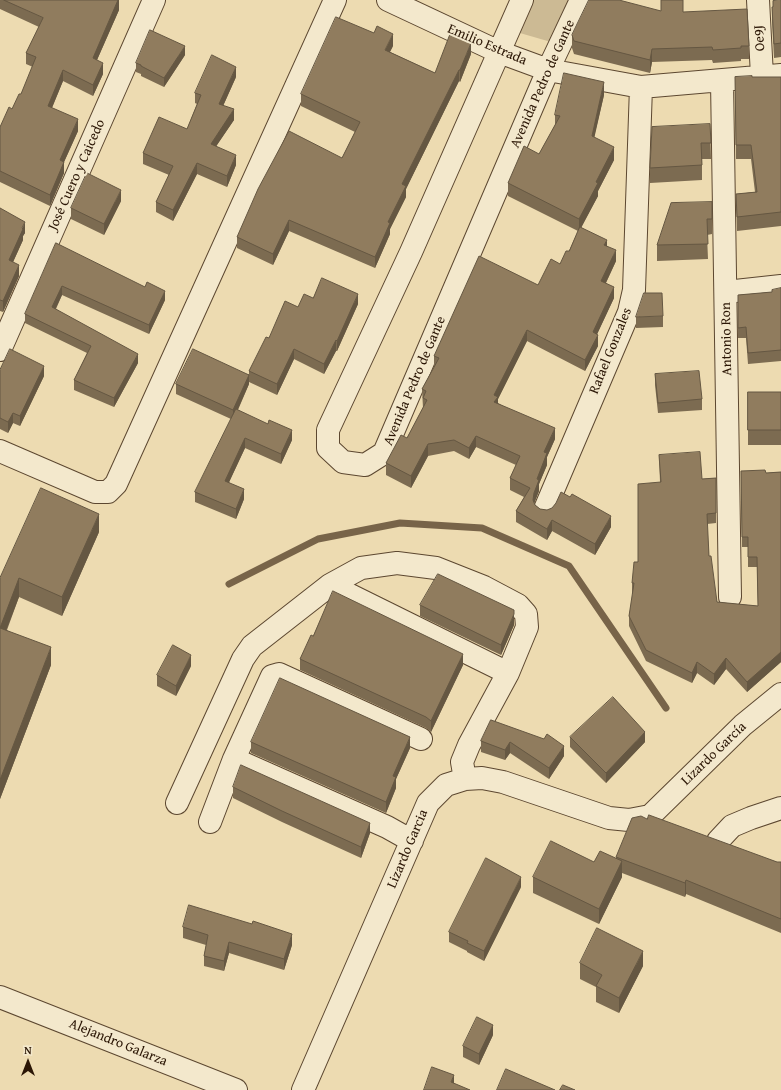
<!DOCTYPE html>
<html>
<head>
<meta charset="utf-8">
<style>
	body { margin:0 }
	#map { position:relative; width:781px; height:1090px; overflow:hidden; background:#eddbb1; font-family:"Gentium Book Plus",serif }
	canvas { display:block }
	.north { position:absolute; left:8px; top:1042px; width:40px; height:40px; -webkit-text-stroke:3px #f3e8cc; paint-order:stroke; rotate:0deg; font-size:11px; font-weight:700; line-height:16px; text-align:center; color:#2b1605 }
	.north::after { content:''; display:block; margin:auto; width:14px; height:18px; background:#2b1605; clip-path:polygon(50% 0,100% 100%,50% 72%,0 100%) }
</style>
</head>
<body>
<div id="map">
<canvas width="781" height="1090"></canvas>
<div class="north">N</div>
</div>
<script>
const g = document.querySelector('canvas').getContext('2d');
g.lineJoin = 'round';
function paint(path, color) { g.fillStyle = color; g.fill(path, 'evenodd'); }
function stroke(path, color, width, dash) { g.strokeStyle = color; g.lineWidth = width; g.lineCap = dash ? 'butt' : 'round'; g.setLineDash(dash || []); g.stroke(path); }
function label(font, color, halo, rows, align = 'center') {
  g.font = font + ' "Gentium Book Plus",serif'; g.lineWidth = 4; g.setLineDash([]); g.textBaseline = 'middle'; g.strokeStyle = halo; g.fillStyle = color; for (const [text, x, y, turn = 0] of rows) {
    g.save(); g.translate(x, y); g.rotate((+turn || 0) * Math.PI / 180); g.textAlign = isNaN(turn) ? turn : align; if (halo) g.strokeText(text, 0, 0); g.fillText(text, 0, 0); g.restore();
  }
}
const green = new Path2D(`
	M528 0H570L551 42 513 31Z`);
const stream = new Path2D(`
	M229 584 318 539 400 523 482 528 569 566 666 708`);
const street = new Path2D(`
	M388 0 499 52 548 70 641 87 781 75
	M522 0 411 252 328 430V448L343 462 365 465 384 453 548 70 581 0
	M758 0 762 76
	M722 81 730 597
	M726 292 781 286
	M0 350 154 0
	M0 451 95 492H108L116 484 335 0
	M545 509 629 312 634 290 641 87
	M330 585 508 673
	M234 759 387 827 412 841
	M177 803 243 659 252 646 330 585 361 568 397 563 436 568 484 587 518 605 526 614 527 627 508 673 469 745 462 762 465 779
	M650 816 743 725 781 694
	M210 822 234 759 272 676 279 674 421 739
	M718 841 732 826 751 818 781 808
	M0 997 236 1090
	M303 1090 428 803 446 785 465 779 482 778 503 782 609 818 629 820 650 816`);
const wall = new Path2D(`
	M0 0H119V10L97 60 103 74 93 96 63 81 52 108 78 131 64 162V173L50 206 0 182V127L12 109 21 94 33 67 26 64V53L39 27 0 9Z
	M781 0V57L774 58 772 21V7H773Z
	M661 11 683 12 749 46V59H741V61L713 63 712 60 652 62 650 73 574 54 572 48V35Z
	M393 46 390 52 435 73 471 54 460 82 459 81 406 189V197L390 229V234L375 268 289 231 273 265 237 248V237L342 158 355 132 301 106V94Z
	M185 55 164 87 141 76V74L136 72V63Z
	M236 77 223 106 234 120 216 146 236 165 227 187 197 174 173 221 156 212V202L169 175 143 164V153L187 129 197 104 195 103V93Z
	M735 77H781V226L737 231 736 194 755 192 751 159H736Z
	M604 95 594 137 614 160 598 191V196L581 227 607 246 616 261 606 283 614 298 597 334 598 346 585 371 527 341 498 399V403L555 439 547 457V465L539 484V491L534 503 535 505 540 509 611 527 595 555 552 531 547 540 516 522V511L524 497 510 490V478L516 465 476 447 469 459 454 451 428 456 411 488 386 475V463L407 438 423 408 422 389 434 367V356L538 285 560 264 569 251 578 231 508 196V183L539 154 555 125V115Z
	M710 124 711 159H702V180L650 183V168Z
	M121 201 104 235 71 219V208Z
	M712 202V234L707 235 708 259 657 261V245Z
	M0 208 25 233 23 236V240L13 262 19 276 3 312 0 311Z
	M56 243 165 300 149 334 62 295 56 309 138 363 114 407 74 390V380L87 353 25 323V314Z
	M781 288V361L748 364 746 338H738V295L772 292Z
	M313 298 358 304 337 351H336L324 374 294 359 277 395 249 382V384L238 410 292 440 281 464 245 448 229 482 244 499 236 519 195 502V492L231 419 176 394V384L249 374V371L269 338 298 307Z
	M663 316V327L636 328V317Z
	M0 370 44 376 20 426 13 423 8 433 0 429Z
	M655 374 702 399V410L658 413 655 385Z
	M748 392H781V445H748Z
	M659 455 702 479 716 478V523L707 524 709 556 717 602 758 606 757 567H748V547H742L741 471 766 473 781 472V662L747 692 726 669 714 685 697 673 692 683 646 661 629 626V616L633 594H632V583L660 482Z
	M99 532 62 616 19 597 7 630 51 665 0 799V578Z
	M420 605 514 625 501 655 420 616Z
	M313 636 463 665 431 732 426 728 300 670V659Z
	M191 666 176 696 157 686V675Z
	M491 720 564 756 549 779 510 753 505 760 481 752V741Z
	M570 737 645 742 606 783 570 747Z
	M251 742 410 748 396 779V788L386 813 251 753Z
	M233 787 370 833 361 858 282 822 233 798Z
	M647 819 777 862H781V933L686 894 685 897 622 873V877L599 924 533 893V877L594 862 616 858V857Z
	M521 887 484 961 467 952V951L449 942V932Z
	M183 927 292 945 284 970 229 953 224 971 204 966V956L206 945 183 938Z
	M580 963 643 966 619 1013 596 1002V987L580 979Z
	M493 1035 479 1065 463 1057V1046Z`);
const shadedWall = new Path2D(`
	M118 0H119V10L93 69V58Z
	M393 34V46L385 61V50Z
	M471 43V54L460 82V70Z
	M185 46V55L164 87V78Z
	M652 49V62L650 73V60Z
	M103 63V74L93 96V85Z
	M236 67V77L219 115V104Z
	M63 70V81L48 117V106Z
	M459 70V81L406 189V197L390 229V234L375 268V257L402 184Z
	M604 82V95L592 148V136Z
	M234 109V120L211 154V144Z
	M78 119V131L60 171V160Z
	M614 147V160L598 191V196L579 232V219L596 182Z
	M236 155V165L227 187V176Z
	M64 162V173L50 206V195Z
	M197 163V174L173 221V210Z
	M121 190V201L104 235V224Z
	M289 220V231L273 265V254Z
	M25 222V233L23 236V240L9 271V260Z
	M607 240V252L604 245Z
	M616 250V261L601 293V281Z
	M19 265V276L3 312V301Z
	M62 286V295L52 316V307Z
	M614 287V298L593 343V332Z
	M165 291V300L149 334V325Z
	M358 294V304L337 351V341Z
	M527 330V341L498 399V408L494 405V395Z
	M598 335V346L585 371V360Z
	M336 340V351L324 374V364Z
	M294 349V359L277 395V384Z
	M138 354V363L114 407V398Z
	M44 366V376L20 426V416Z
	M249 375V384L233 420V410Z
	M13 413V423L8 433V422Z
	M555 428V439L547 457V465L539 484V491L534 504 533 500 534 493 544 452Z
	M292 430V440L281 464V454Z
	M476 436V447L469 459V448Z
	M245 438V448L225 491V481Z
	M428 444V456L411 488V476Z
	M244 489V499L236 519V509Z
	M99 514V532L62 616V597Z
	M611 516V527L595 555V544Z
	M552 520V531L547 540V529Z
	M19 578V597L0 646V628Z
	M514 614V625L501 655V645Z
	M51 647V665L0 799V780Z
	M781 652V662L747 692V682Z
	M463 654V665L431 732V721Z
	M191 655V666L176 696V686Z
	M726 658V669L714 685V674Z
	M697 662V673L692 683V673Z
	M645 732V742L606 783V773Z
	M410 737V748L396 779V788L386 813V802L393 776Z
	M510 742V753L505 760V750Z
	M564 746V756L549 779V768Z
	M370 823V833L361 858V847Z
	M622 861V877L599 924V909Z
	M521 877V887L484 961V951Z
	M686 880V894L685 897V883Z
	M292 934V945L284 970V959Z
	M229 942V953L224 971V961Z
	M643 951V966L619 1013V998Z
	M493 1025V1035L479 1065V1054Z
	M454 1075V1090L451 1082Z`);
const building = new Path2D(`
	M4 0H118L93 58 103 63 93 85 63 70 48 106 78 119 60 160 64 162 50 195 0 171V127L9 107 12 109 19 94H21L36 57 26 53 43 18Z
	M589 0H619L661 11V0H683V12L747 9 749 46H741V48L713 50 712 47 652 49 650 60 574 41 572 35Z
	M781 0V43L774 44 772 7H773V1Z
	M336 17 374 33 377 26 393 34 385 50 435 73 450 34 471 43 460 70H459L402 184 406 186 388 222 390 223 375 257 289 220 273 254 237 237 258 189 289 131 342 158 360 122 301 94Z
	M150 30 185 46 164 78 141 66V65L136 63Z
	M212 55 236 67 219 104 234 109 211 144 236 155 227 176 197 163 173 210 156 202 173 166 143 153 159 117 187 129 201 95 195 93Z
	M564 73 604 82 592 136 614 147 596 182 598 183 579 219 508 183 524 146 539 154 560 116 555 115Z
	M752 76V77H781V212L737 217 736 194 757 192 751 145H736L735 77Z
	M710 124 711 143H701L702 165 650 168 652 127Z
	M87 173 121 190 104 224 71 208Z
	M712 202V219H707L708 244 657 245 671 203Z
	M0 208 25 222 22 228 23 229 9 260 19 265 3 301 0 300Z
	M580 227 607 240 604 245 616 250 601 281 614 287 593 332 598 335 585 360 527 330 494 395 498 397 494 402 555 428 544 452 547 453 537 479 539 480 534 493 533 500 535 505 540 509 547 510 552 508 556 503 561 492 570 497 572 494 611 516 595 544 552 520 547 529 516 511 530 488 510 478 520 456 476 436 469 448 454 440 428 444 411 476 386 463 401 435 407 438 427 400 423 398 426 391 422 389 439 358 434 356 479 256 538 285 551 259 560 264 566 251H569Z
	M56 243 145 287 147 282 165 291 149 325 62 286 52 307 138 354 114 398 74 380 91 346 25 314Z
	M322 278 358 294 337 341 336 340 324 364 294 349 277 384 249 371 266 337 269 338 285 301 298 307 304 294 313 298Z
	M781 288V350L748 353 746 327 738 328V295L772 292V290Z
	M644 293H662L663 316 636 317Z
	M10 349 44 366 20 416 13 413 8 422 0 418V370Z
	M193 349 249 375 233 410 176 384Z
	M699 371 702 399 658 403 655 374Z
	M748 392H781V430H748Z
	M236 409 268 424 269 420 292 430 281 454 245 438 225 481 244 489 236 509 195 492Z
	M700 452 702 479 716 478V513L707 514 709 556H711L717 602 758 606 757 557H748V537H742L741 471 765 470 766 473 781 472V652L747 682 726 658 714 674 697 662 692 673 646 650 629 616 634 583H632L634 562H638V484L661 482 659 455Z
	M41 488 99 514 62 597 19 578 0 628 51 647 0 780V578Z
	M438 574 514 610V614L501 645 420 605Z
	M333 591 463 654 431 721 426 717 300 659 311 635 313 636Z
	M173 645 191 655 176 686 157 675Z
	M280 678 410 737 393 776 396 777 386 802 251 742Z
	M613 697 645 732 606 773 570 737Z
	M491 720 544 739 547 734 564 746 549 768 510 742 505 750 481 741Z
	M241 765 370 823 361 847 282 811 233 787Z
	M649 815 777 862H781V919L686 880 685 883 616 857 632 818 641 816 647 819Z
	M551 841 594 862 600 851 622 861 599 909 533 877Z
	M486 858 521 877 484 951 467 943 468 941 449 932Z
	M189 905 252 924 253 921 292 934 284 959 229 942 224 961 204 956 208 935 183 927Z
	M597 928 643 951 619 998 596 986 602 975 580 963Z
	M477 1017 493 1025 479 1054 463 1046Z
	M432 1067 454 1075 451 1082 470 1090H424Z
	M506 1069 555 1090H497Z
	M563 1085 575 1090H560Z`);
const streetNames = [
	["Oe9J",760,38,-93],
	["Emilio Estrada",487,45,23],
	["Avenida Pedro de Gante",543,84,-66],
	["José Cuero y Caicedo",77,175,-66],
	["Antonio Ron",727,339,-91],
	["Rafael Gonzales",611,351,-68],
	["Avenida Pedro de Gante",415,381,-67],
	["Lizardo García",714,754,-44],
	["Lizardo Garcia",408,849,-67],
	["Alejandro Galarza",118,1043,22]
];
paint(green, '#ccba94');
stroke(stream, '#786449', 7);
stroke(street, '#5c4730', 24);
stroke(street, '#f3e8cc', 22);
paint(wall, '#7c6b51');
paint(shadedWall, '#655742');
paint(building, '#907c5e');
stroke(building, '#655742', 1);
label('14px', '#2b1605', '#f3e8cc', streetNames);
</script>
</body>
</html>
